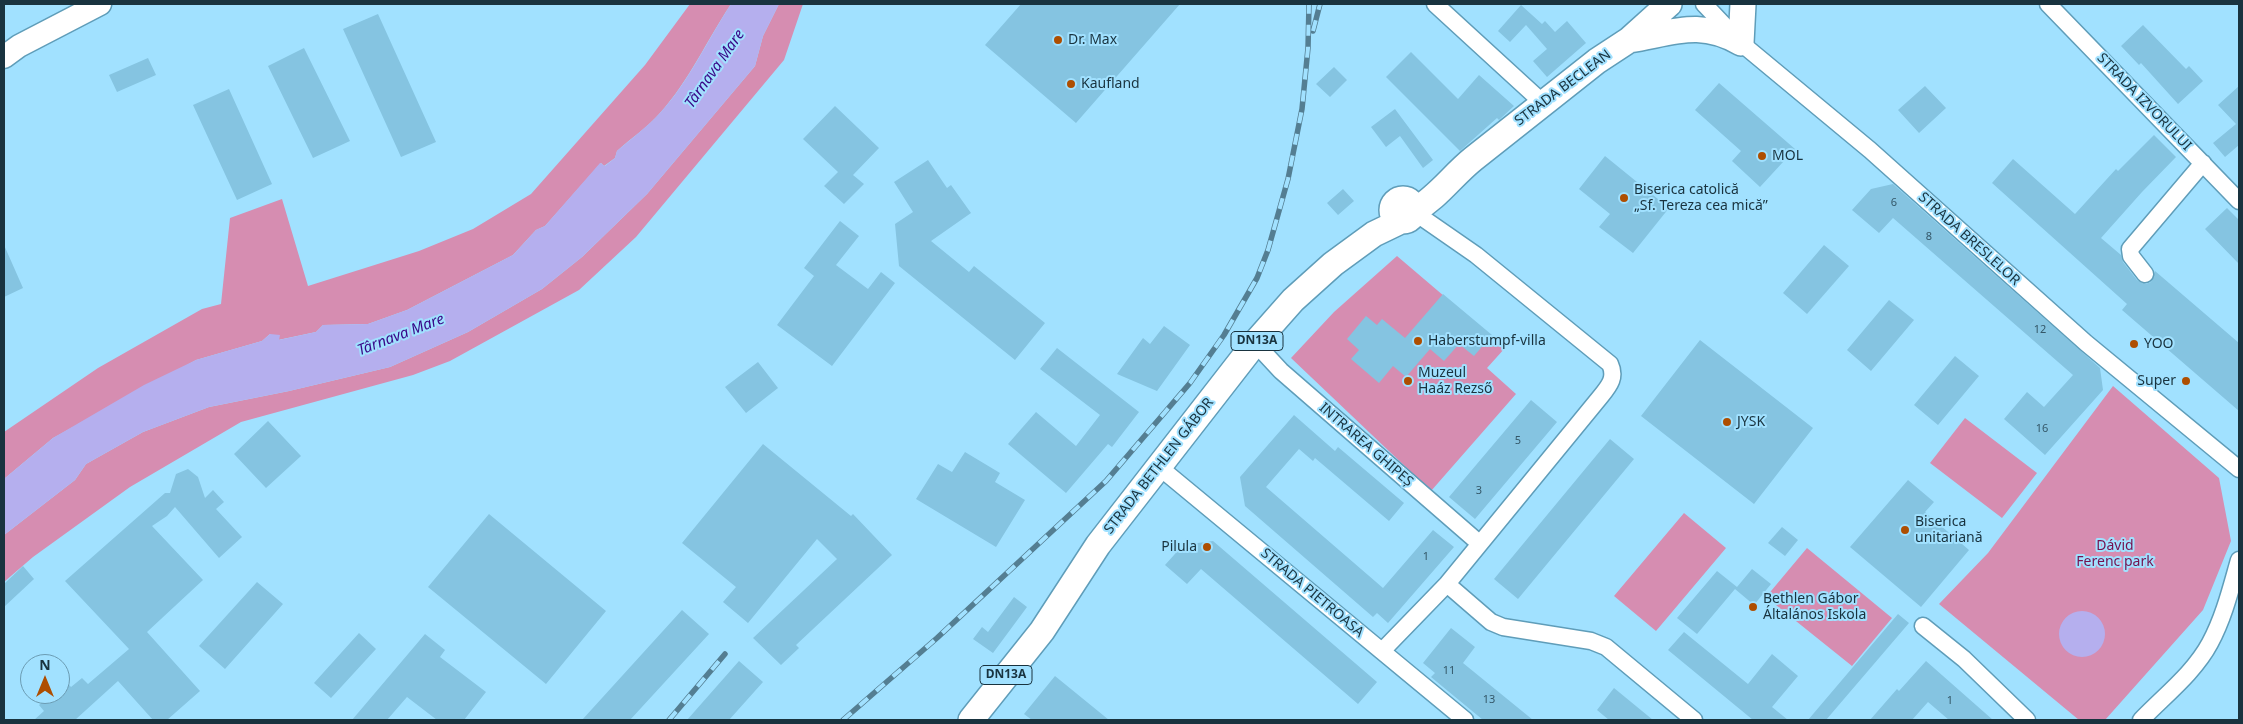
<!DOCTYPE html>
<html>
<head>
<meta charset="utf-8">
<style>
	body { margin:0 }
	#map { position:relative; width:2243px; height:724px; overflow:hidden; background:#a1e1ff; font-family:"Noto Sans",sans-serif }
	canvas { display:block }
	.frame { position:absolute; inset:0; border:5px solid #19333f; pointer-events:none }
	.north { position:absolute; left:20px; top:654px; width:50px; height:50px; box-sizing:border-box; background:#a1e1ff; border:1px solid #6b9bb2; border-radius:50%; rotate:0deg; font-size:14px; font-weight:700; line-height:20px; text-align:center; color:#19333f }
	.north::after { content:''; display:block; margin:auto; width:18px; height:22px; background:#ae4e01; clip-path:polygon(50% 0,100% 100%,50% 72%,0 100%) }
</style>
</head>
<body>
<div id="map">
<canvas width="2243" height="724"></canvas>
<div class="frame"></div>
<div class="north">N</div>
</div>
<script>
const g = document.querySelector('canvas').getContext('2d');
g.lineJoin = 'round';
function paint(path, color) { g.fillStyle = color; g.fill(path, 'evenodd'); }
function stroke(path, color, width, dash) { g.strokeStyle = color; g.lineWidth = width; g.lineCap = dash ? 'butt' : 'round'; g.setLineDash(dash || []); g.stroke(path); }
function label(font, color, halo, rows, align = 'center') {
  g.font = font + ' "Noto Sans",sans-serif'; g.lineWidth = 4; g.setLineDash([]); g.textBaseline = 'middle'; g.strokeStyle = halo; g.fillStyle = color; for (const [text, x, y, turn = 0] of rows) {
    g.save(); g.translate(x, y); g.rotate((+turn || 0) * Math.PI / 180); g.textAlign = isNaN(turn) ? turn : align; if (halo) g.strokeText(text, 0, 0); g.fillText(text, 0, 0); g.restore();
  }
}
const green = new Path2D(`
	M690 4H731C707 40 689 81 660 113 648 127 631 138 617 151L615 158 604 166 601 163 545 226 536 230 513 255 407 310 368 324 323 325 316 332 278 340 270 334 262 341 196 360 53 438 4 479V432L98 368 202 309 221 304 230 218 282 199 308 286 419 251 473 229 531 194 645 65Z
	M779 4H803L784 60 636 237 579 290 450 361 413 375 241 422 130 487 33 557 4 582V535L75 480 86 464 143 432 209 407 289 391 390 367 468 332 542 289 582 257 647 194 755 66 763 36Z
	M1397 256 1505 348 1487 368 1516 394 1431 491 1291 358 1334 312Z
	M2113 386 2219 478 2231 541 2203 610 2105 720H2079L1939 604 1988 553Z
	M1965 418 2037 473 2002 518 1930 463Z
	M1684 513 1726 548 1656 631 1614 596Z
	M1807 548 1892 618 1852 666 1766 597Z`);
const water = new Path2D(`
	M731 4H779L763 36 755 66 647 194 582 257 542 289 468 332 390 367 289 391 209 407 143 432 86 464 75 480 4 535V479L53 438 144 385 196 360 262 341 270 334 280 335 279 340 316 332 323 325 368 324 407 310 513 255 536 230 545 226 600 163 605 166 615 158 617 151C631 139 647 127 660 113 689 82 708 39 731 4Z
	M2059 634a23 23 0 1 1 46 0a23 23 0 1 1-46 0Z`);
const building = new Path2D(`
	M1021 4H1180L1076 123 985 45Z
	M1521 5 1542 24 1545 21 1555 32 1567 21 1586 43 1547 77 1533 61 1547 49 1526 25 1510 42 1498 31Z
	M378 14 436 142 401 157 343 29Z
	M2143 25 2186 69 2189 66 2203 81 2178 104 2141 63 2139 65 2121 46Z
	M304 48 350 141 313 158 268 66Z
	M1411 52 1458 99 1479 75 1514 106 1499 120 1497 118 1460 151 1386 77Z
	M148 58 156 75 117 92 109 75Z
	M1334 67 1347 80 1330 97 1316 84Z
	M1719 83 1795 149 1760 187 1732 161 1741 151 1695 110Z
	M1925 86 1946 108 1919 133 1898 110Z
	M2239 86V145L2225 157 2213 143 2236 124 2218 105Z
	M229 89 272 184 237 200 193 105Z
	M835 106 879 148 853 175 864 184 844 204 824 186 838 172 803 139Z
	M1395 109 1433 160 1423 168 1400 136 1386 147 1371 127Z
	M2154 135 2176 157 2142 192 2101 238 2121 255 2123 262 2137 280 2146 284 2151 282 2155 271 2239 343V411L2122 310 2127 304 1992 183 2013 159 2075 214 2116 169 2118 171Z
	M1605 156 1669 208 1633 253 1599 227 1610 214 1579 189Z
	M928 160 947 188 951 185 971 213 931 241 969 272 974 266 1045 323 1015 360 899 266 895 224 913 212 894 182Z
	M1893 184 2100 368 2103 390 2045 455 2004 419 2027 392 2044 407 2073 375 1893 218 1879 233 1852 210 1871 189Z
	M1343 189 1354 201 1338 215 1327 203Z
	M2227 208 2239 220V264L2205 229Z
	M840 221 859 236 836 265 868 289 881 272 895 283 832 366 777 325 814 276 804 268Z
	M4 245 23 288 4 297Z
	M1824 245 1849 266 1807 314 1783 293Z
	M1443 294 1492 335 1474 356 1459 344 1444 361 1430 349 1406 377 1393 366 1379 383 1351 359 1359 350 1347 339 1366 316 1377 325 1382 319 1405 338Z
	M1889 300 1914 320 1871 371 1847 350Z
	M1164 326 1190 345 1157 391 1117 374 1143 338 1150 344Z
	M1700 340 1813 428 1754 504 1641 416Z
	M1057 348 1139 412 1112 447 1108 444 1066 493 1008 444 1036 412 1076 446 1100 415 1040 369Z
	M1955 356 1979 376 1938 425 1914 405Z
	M758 362 778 388 746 413 725 387Z
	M1531 400 1557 422 1475 519 1449 497Z
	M1294 415 1335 451 1338 447 1404 503 1389 521 1315 458 1313 461 1299 449 1266 487 1383 588 1433 530 1454 547 1388 623 1377 613 1373 617 1245 506 1240 477Z
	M268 421 301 456 266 488 234 454Z
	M1610 439 1634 459 1518 599 1494 579Z
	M763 444 851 516 853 514 892 555 796 645 799 648 781 665 753 638 837 559 817 539 748 623 723 602 736 587 682 543Z
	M965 452 1000 473 995 482 1025 500 996 547 916 499 938 464 952 472Z
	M188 469 198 477 205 498 213 490 224 502 216 509 242 537 219 558 175 507 167 516 152 526 203 580 147 632 200 691 167 720H153L118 681 75 720H34L44 711 39 705 51 694H60V675L71 687 82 678 88 684 129 649 65 581 165 493H170L176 474Z
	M1908 480 1934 502 1925 512 1969 550 1921 607 1850 547Z
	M489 514 606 611 546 684 428 587Z
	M1782 527 1798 540 1785 556 1768 543Z
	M1213 541 1377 682 1358 704 1201 569 1187 584 1165 565 1183 545Z
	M23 566 34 579 4 607V584Z
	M1752 569 1771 584 1754 605 1735 589 1697 634 1677 618 1717 571 1737 587Z
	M257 582 283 604 225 669 199 646Z
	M1014 597 1027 607 993 653 973 639 982 627 988 632Z
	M682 610 709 634 630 720H582Z
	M1898 614 1909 623 1826 720H1808Z
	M1451 628 1475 647 1463 663 1533 720H1483L1431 677 1435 673 1423 663Z
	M1684 632 1748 684 1772 654 1798 676 1772 707 1788 720H1753L1668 650Z
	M359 633 376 649 331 698 314 683Z
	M425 634 445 650 440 657 486 692 464 720H437L407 697 387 720H352Z
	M739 661 763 682 729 720H687Z
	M1926 661 1993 720H1949L1928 702 1912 720H1870L1897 689 1899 691Z
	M1055 676 1109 720H1032L1024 714Z
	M1614 688 1653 720H1609L1597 710Z`);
const minor = new Path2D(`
	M1435 4 1543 103
	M1704 4 1741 43 1870 150 2086 343 2239 469
	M2048 4 2239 201
	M2145 274 2131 256 2130 249 2203 163
	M1255 343 1281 371 1479 543
	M1158 466 1465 720
	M1447 584 1491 622 1503 627 1591 641 1606 647 1694 720
	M1923 626 1964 659 2027 720
	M1382 651 1447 584 1601 396C1610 385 1616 377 1610 364L1476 255 1414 212
	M2141 720C2164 696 2194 673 2210 643 2224 617 2231 588 2239 560`);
const secondary = new Path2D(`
	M4 57 19 46 100 4`);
const primary = new Path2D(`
	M1629 40C1673 33 1700 19 1741 43L1743 4
	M1392 210a11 11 0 1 1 22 0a11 11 0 1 1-22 0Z
	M1414 211C1438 197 1452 176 1473 159L1597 61 1629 40 1669 4
	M971 720 1042 631 1098 545 1255 343 1293 300 1333 264 1374 234 1401 221`);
const rail = new Path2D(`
	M1313 31 1320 4
	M669 720 725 654
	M843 720 937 638 1106 481 1190 383 1224 335 1257 278 1268 250 1288 179 1302 109 1308 48 1309 4`);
const markers = [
	[1058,40,5,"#ae4e01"],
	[1071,84,5,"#ae4e01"],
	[1762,156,5,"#ae4e01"],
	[1624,198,5,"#ae4e01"],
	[1418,341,5,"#ae4e01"],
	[2134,344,5,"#ae4e01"],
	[1408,381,5,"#ae4e01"],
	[2186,381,5,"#ae4e01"],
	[1727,422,5,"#ae4e01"],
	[1905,530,5,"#ae4e01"],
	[1207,547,5,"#ae4e01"],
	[1753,607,5,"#ae4e01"]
];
const numberNames = [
	["6",1894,203],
	["8",1929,237],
	["12",2040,330],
	["16",2042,429],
	["5",1518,441],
	["3",1479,491],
	["1",1426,557],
	["11",1449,671],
	["13",1489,700],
	["1",1950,701]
];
const shields = [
	[1257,341,52],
	[1006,675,52]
];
const shieldNames = [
	["DN13A",1257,341],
	["DN13A",1006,675]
];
const poiNames = [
	["Dr. Max",1068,40],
	["Kaufland",1081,84],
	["MOL",1772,156],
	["Biserica catolică",1634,190],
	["„Sf. Tereza cea mică”",1634,206],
	["Haberstumpf-villa",1428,341],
	["YOO",2144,344],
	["Muzeul",1418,373],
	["Haáz Rezső",1418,389],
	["Super",2176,381,"right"],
	["JYSK",1737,422],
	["Biserica",1915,522],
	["unitariană",1915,538],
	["Pilula",1197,547,"right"],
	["Bethlen Gábor",1763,599],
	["Általános Iskola",1763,615]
];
const streetNames = [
	["STRADA BECLEAN",1563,88,-37],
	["STRADA IZVORULUI",2144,102,46],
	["STRADA BRESLELOR",1969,239,42],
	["INTRAREA GHIPEȘ",1366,445,41],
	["STRADA BETHLEN GÁBOR",1159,466,-52],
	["STRADA PIETROASA",1312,593,40]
];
const parkNames = [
	["Dávid",2115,546],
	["Ferenc park",2115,562]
];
const waterNames = [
	["Târnava Mare",715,69,-55],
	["Târnava Mare",401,335,-21]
];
paint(green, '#d68db1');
paint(water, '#b5afee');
paint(building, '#85c4e1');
stroke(minor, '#5f9db9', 19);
stroke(secondary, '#5f9db9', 25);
stroke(primary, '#5f9db9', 28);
stroke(minor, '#fff', 16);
stroke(secondary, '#fff', 22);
stroke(primary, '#fff', 25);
stroke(rail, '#547e92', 5.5);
stroke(rail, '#a1e1ff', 4, [11]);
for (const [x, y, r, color] of markers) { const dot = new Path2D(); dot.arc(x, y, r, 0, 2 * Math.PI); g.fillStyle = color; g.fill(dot); stroke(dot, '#a1e1ff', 2); }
label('11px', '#345768', null, numberNames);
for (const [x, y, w] of shields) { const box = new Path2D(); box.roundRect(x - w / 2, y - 9.5, w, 19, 4); g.fillStyle = '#a1e1ff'; g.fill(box); stroke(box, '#19333f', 1); }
label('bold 12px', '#19333f', null, shieldNames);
label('14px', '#19333f', '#a1e1ff', poiNames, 'left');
label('14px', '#19333f', '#a1e1ff', streetNames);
label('14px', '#75124f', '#a1e1ff', parkNames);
label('italic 15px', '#390787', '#a1e1ff', waterNames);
</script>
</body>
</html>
